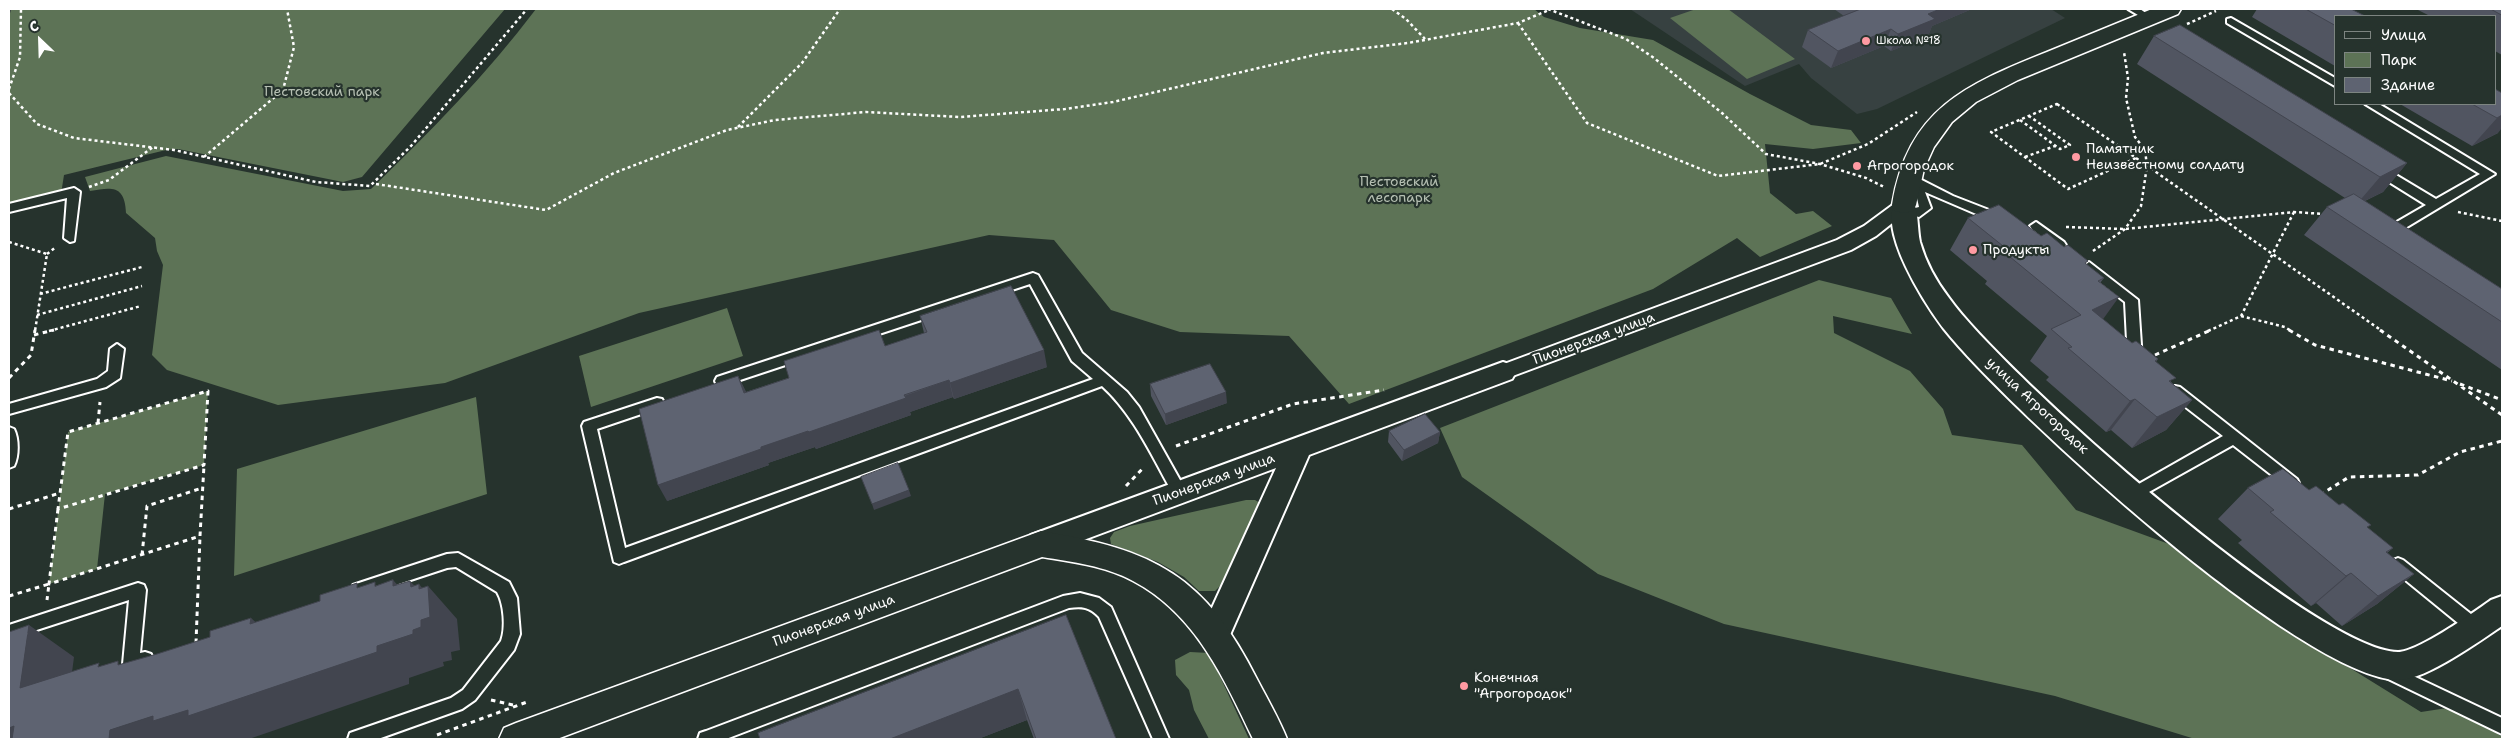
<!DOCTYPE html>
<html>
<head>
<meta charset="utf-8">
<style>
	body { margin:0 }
	#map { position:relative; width:2511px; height:748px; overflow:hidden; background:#26332d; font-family:"Shantell Sans",sans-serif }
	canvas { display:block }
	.frame { position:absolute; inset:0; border:10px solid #fff; pointer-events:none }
	.legend { position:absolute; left:2334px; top:15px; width:162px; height:90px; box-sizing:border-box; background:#26332d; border:1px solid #7d8581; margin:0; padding:6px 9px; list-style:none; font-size:15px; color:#fff }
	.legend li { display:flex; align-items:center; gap:10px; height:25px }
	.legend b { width:25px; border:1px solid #7d8581 }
	.north { position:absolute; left:15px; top:15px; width:50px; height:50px; -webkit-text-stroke:4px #26332d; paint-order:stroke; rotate:336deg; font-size:14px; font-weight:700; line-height:20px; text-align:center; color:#fff }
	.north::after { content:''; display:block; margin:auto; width:18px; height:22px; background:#fff; clip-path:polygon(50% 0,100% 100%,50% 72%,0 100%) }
</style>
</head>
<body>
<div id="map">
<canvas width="2511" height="748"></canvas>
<div class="frame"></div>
<ul class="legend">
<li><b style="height:6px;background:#26332d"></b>Улица</li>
<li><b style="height:14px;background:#5d7356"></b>Парк</li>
<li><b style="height:14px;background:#5e6371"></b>Здание</li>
</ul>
<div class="north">С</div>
</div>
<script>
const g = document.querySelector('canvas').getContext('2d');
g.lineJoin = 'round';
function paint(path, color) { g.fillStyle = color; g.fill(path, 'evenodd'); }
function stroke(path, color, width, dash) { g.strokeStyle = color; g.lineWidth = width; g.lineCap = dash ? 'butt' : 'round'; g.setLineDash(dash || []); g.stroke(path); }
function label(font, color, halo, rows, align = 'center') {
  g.font = font + ' "Shantell Sans",sans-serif'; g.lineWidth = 4.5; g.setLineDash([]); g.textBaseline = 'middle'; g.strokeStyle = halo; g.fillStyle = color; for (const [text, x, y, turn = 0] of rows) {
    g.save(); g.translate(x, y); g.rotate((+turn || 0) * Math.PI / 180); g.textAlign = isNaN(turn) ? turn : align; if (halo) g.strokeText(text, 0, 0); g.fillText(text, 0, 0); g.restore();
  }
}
const built = new Path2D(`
	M1630 9H2051L2065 18 1877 109 1857 114 1811 78 1799 64 1745 86Z`);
const green = new Path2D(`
	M11 9H505L362 177 343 182 178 149 166 150 64 175 61 194 9 206V17Z
	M536 9H1534L1544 17 1580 28 1653 40 1750 94 1811 125 1851 130 1861 143 1813 149 1765 144 1770 193 1796 214 1813 211 1832 226 1760 257 1737 238 1653 289 1349 404 1289 336 1180 332 1111 310 1054 240 989 235 639 313 445 383 278 405 167 370 152 355 163 265 157 251 155 238 126 213C125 185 112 187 90 191L85 177 166 156 343 191 371 189C430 132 487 74 536 9Z
	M1696 9H1728L1795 59 1747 79 1670 18Z
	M1819 280 1891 298 1912 334 1833 316 1834 333 1910 371 1943 409 1952 435 2022 445 2076 510 2169 544 2258 611 2421 712 2460 706 2502 737V739H2195L2055 696 1724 624 1598 574 1462 477 1440 428Z
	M727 308 743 356 591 407 579 356Z
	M208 391 204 465 105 494 97 569 49 584 68 432Z
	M476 397 487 494 234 576 237 469Z
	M1246 500H1255L1260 503 1261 510 1221 585 1215 591H1199L1184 577 1158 562 1111 544 1110 538 1114 532 1130 526Z
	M1190 652 1209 653 1249 739H1209L1194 710 1189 690 1176 675 1175 660Z`);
const pathFar1 = new Path2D(`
	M1392 9 1406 19 1425 39
	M1548 9 1626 39 1654 58 1722 113 1766 154 1820 164 1866 178 1884 187
	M1518 23 1587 123 1718 176 1820 164 1868 144 1917 112
	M2187 24 2216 11
	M9 89 20 57 21 9
	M9 93 37 124 74 138 174 150 316 182 370 186 411 146 527 9
	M2057 104 2136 158 2068 189 1991 132Z
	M2020 120 2060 149 2070 145 2029 116
	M738 127 802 63 840 9
	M204 157 283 90 294 47 287 9
	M2025 157 2055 146
	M2136 158 2382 331
	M376 184 546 210 614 173 727 130 775 120 866 112 960 117 1065 109 1113 102 1323 53 1408 43 1518 23 1549 10
	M89 187 109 180 153 147
	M2458 212 2502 221
	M2066 227 2125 229 2294 212 2324 214
	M9 242 47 254 35 331
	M2093 251 2125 229 2141 206 2147 166 2145 150 2135 137 2126 98 2128 78 2124 52
	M47 254 56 247
	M40 294 142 267
	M37 315 142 286
	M2241 316 2285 327 2291 331
	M49 331 141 306
	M2208 331 2241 316 2294 212`);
const path = new Path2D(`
	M2289 330 2315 345 2452 381
	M2380 330 2502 415
	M34 335 54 330
	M2155 355 2211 330
	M9 378 31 355 35 330
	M2460 384 2502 400
	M208 391 204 465 58 509 68 432Z
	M98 423 100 402
	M1176 446 1293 404 1384 390
	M1126 486 1144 467
	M2320 495 2349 477 2418 475 2460 452 2502 441
	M9 509 60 493
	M58 509 49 584 200 536 204 465
	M142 555 147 506 202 488
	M9 596 49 584 47 600
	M196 643 200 536
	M491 700 517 706
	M437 735 527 702`);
const service = new Path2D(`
	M2128 9H2140L2153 18 2148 21Z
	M2231 18 2335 78V86L2227 23V19Z
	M2365 104H2379L2495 174 2402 230 2403 233 2401 236H2393L2386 230 2388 227 2426 205 2373 172 2371 169 2373 166H2381L2436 199 2480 174Z
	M1908 173 1953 196 1989 210 1991 213 1985 217 1981 216 1925 192 1931 208 1919 217 1906 214 1898 205 1900 202H1908L1915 208 1919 207 1917 198 1902 177Z
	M74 188 80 192 74 241 70 242 64 238 67 198 9 212V204Z
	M2036 222 2064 242 2066 245 2064 248H2056L2032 229 2030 226Z
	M2089 262 2138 300 2142 360 2140 364 2135 365 2128 360 2125 302 2084 270 2083 267Z
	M1033 273 1038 275 1082 353 1127 392 1139 407 1185 489 1187 493 1185 497 1180 499 1175 497C1153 459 1135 416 1102 386L624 562 619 564 614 562 582 426 584 422 657 398 662 399 664 403 662 407 597 429 625 548 1093 379 1072 361 1030 284 722 386 717 385 715 381 717 377Z
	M117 344 124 349 120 378 106 387 9 414V404L97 379 108 371 110 349Z
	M2175 386 2180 387 2297 479 2299 483 2297 487 2292 489 2287 487 2233 445 2140 497 2135 499 2130 497 2128 493 2130 489 2223 436 2170 395 2168 391 2170 387Z
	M9 427 14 429C19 439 19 456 14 466L9 468Z
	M458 553 509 582 517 598 520 634 514 650 475 700 462 709 378 739H348L350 733 451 698 463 690 501 641C506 628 504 604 497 592L456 567 447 568 359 597 353 595 351 590 353 585 359 583 447 554Z
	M2398 558 2403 560 2481 622 2483 627 2481 632 2475 634 2469 632 2393 570 2390 565 2393 560Z
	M138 583 144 585 146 590 140 653 145 652 151 654 153 659 151 664 131 671 125 669 123 664 129 600 9 639V625Z
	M1080 593 1099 598 1111 607 1169 739H1153L1099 617C1090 607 1082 606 1069 608L726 739H698L700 733 706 731 1063 596Z
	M2388 664 2502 718V734L2382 676 2380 671 2382 666Z`);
const pedestrian = new Path2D(`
	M1904 199 1910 201 1913 205 1910 209 1876 236 1851 250 1510 377 1503 380 1496 377 1493 372 1496 367 1837 240 1864 226 1898 201Z`);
const minor = new Path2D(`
	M1904 197 1912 199C1919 211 1917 228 1920 242 1926 263 1936 281 1949 298 2001 372 2315 651 2398 652 2418 652 2474 612 2491 600L2502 596V626C2480 641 2424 681 2398 680 2302 678 2007 408 1944 329 1925 304 1877 230 1896 199Z
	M1503 362 1512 365 1516 372 1512 379 1309 455 1226 644 1215 648 1204 644 1200 634 1276 468 1041 556 1031 553 1026 544 1031 535Z`);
const tertiary = new Path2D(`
	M2152 9H2181L2178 14 2018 80 1976 102 1952 122 1934 147 1924 169 1916 205 1913 211 1904 213 1895 211 1892 205C1908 109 1965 85 2047 52 2082 38 2117 23 2152 9Z
	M1041 531C1155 550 1205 575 1258 681 1268 700 1279 719 1287 739H1253C1224 679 1196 614 1133 581 1106 566 1072 562 1042 557L557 739H499L504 728 516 723Z`);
const wall = new Path2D(`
	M1834 9H1972L1932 26 1928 36 1891 51 1884 46 1831 68 1802 47 1808 30 1844 16Z
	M2257 9H2351L2335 16V66L2252 17Z
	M2416 9H2502V55L2495 51V16H2430Z
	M2154 36 2407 163 2383 192 2365 201 2502 289V370L2304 235 2327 207 2345 198 2137 64Z
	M2502 93 2498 133 2472 146 2400 104H2495Z
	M1968 218 2041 236 2086 264 2104 278 2100 283 2103 319 2132 343 2158 359 2156 362 2172 383 2192 400 2166 430 2132 448 2111 430 2106 432 2046 380 2049 377 2030 361 2047 336 1985 284 1987 281 1950 250Z
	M920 316 1047 367 954 399 953 397 910 412 911 415 816 449 815 447 768 463 769 465 667 501 738 376 746 392 924 333Z
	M1150 384 1227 403 1166 425 1151 396Z
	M1389 431 1440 432 1438 443 1402 461 1388 442Z
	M2248 488 2309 490 2339 505 2393 548 2387 553 2414 574 2377 604 2342 626 2316 603 2311 606 2238 543 2242 540 2218 519Z
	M1066 615 1116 739H1034L1027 720 978 739H760Z`);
const shadedWall = new Path2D(`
	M9 9H11L9 17Z
	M1940 9H1972L1932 26 1928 36 1891 51 1898 34 1928 14Z
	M1891 29 1884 46 1831 68 1838 51Z
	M2502 115V128L2498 133 2472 146 2497 118Z
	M2407 163 2383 192 2356 205 2380 177Z
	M2119 297 2096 329 2092 310Z
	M1044 350 1047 367 954 399 950 383Z
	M738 376 746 392 744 393Z
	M949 380 953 397 910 412 911 415 816 449 815 447 768 463 769 465 667 501 658 485 761 447Z
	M1226 392 1227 403 1166 425 1165 414Z
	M2135 399 2111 430 2106 432 2130 401Z
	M2192 400 2166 430 2132 448 2157 417Z
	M1440 432 1438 443 1402 461 1404 450Z
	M909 490 911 496 874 510 872 504Z
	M2351 573 2316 603 2311 606 2346 576Z
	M2414 574 2377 604 2342 626 2378 596Z
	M393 580 424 614 411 587 410 581 429 601 419 589V584L428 595V586L457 619 460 650 451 652 452 660 443 662 444 666 409 678V684L249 739H109L110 730 153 716 377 646 393 586Z
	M251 618 287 650 250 624Z
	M29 625 74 657 66 719 20 688Z
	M1018 689 1027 720 978 739H890Z
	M14 726 34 739H9V728Z`);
const building = new Path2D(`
	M1861 9H1940L1928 14 1935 19 1898 34 1891 29 1838 51 1808 30Z
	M2306 9H2351L2365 16H2335V25Z
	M2491 9H2502V15Z
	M2180 25 2407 163 2380 177 2154 36Z
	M2495 89 2502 93V115L2497 118 2472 104H2495Z
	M2354 194 2502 289V322L2327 207Z
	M1999 205 2041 236 2047 233 2064 247 2068 245 2088 261 2085 263 2104 278 2098 281 2119 297 2092 310 2132 343 2136 341 2158 359 2155 361 2176 378 2169 381 2192 400 2157 417 2135 399 2130 401 2068 348 2072 347 2051 329 2081 315 2004 252 2008 250 1968 218Z
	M1011 286 1044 350 950 383 949 380 904 395 906 398 809 432 808 431 761 447V449L658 485 639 409 738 376 744 393 789 378 784 361 879 330 885 346 927 332 920 316Z
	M1210 364 1226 392 1165 414 1150 384Z
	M1425 414 1440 432 1404 450 1389 431Z
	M898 463 909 490 872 504 861 477Z
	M2283 469 2309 490 2316 486 2339 505 2343 503 2371 525 2367 527 2393 548 2386 552 2414 574 2378 596 2351 573 2346 576 2270 512 2274 510 2248 488Z
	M393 580V586L410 581 411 587 419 584V589L428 586 430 617 421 620V627L413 630V634L377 646V652L188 716V710L153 721V716L110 730 109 739H12L14 726 9 728V632L29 625 20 688 99 663 98 667 118 661V665L157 654 210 637V631L251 618 250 624 320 601V595L357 583V588L375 582V586Z
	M1066 615 1116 739H1036L1018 689 890 739H760L758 733Z`);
const markers = [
	[1866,41,5,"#ff9aa2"],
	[2076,157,5,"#ff9aa2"],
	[1857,166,5,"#ff9aa2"],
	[1973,250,5,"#ff9aa2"],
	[1464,686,5,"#ff9aa2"]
];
const farPoinames = [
	["Школа №18",1876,41]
];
const parkNames = [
	["Пестовский парк",322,92],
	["Пестовский",1399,182],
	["лесопарк",1399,198]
];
const poiNames = [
	["Памятник",2086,149],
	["Неизвестному солдату",2086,165],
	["Агрогородок",1867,166],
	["Продукты",1983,250],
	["Конечная",1474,678],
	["\"Агрогородок\"",1474,694]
];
const streetNames = [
	["Пионерская улица",1594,339,-20],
	["улица Агрогородок",2037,406,43],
	["Пионерская улица",1214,480,-20],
	["Пионерская улица",834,621,-20]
];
paint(built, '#374141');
paint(green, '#5d7356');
stroke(service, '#fff', 4);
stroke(pedestrian, '#fff', 4);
stroke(minor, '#fff', 4);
stroke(tertiary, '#fff', 3);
stroke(pathFar1, '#fff', 2.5, [3, 3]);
stroke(path, '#fff', 3, [4.5, 4.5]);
paint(service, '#26332d');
paint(pedestrian, '#26332d');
paint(minor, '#26332d');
paint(tertiary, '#26332d');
paint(wall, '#515561');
paint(shadedWall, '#42454f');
paint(building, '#5e6371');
stroke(building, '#42454f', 1);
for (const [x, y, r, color] of markers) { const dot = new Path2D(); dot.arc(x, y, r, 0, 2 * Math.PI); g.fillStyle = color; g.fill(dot); stroke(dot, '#26332d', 2); }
label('11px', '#fff', '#26332d', farPoinames, 'left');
label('14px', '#b6c0b3', '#26332d', parkNames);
label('14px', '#fff', '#26332d', poiNames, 'left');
label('14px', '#fff', '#26332d', streetNames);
</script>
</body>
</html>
